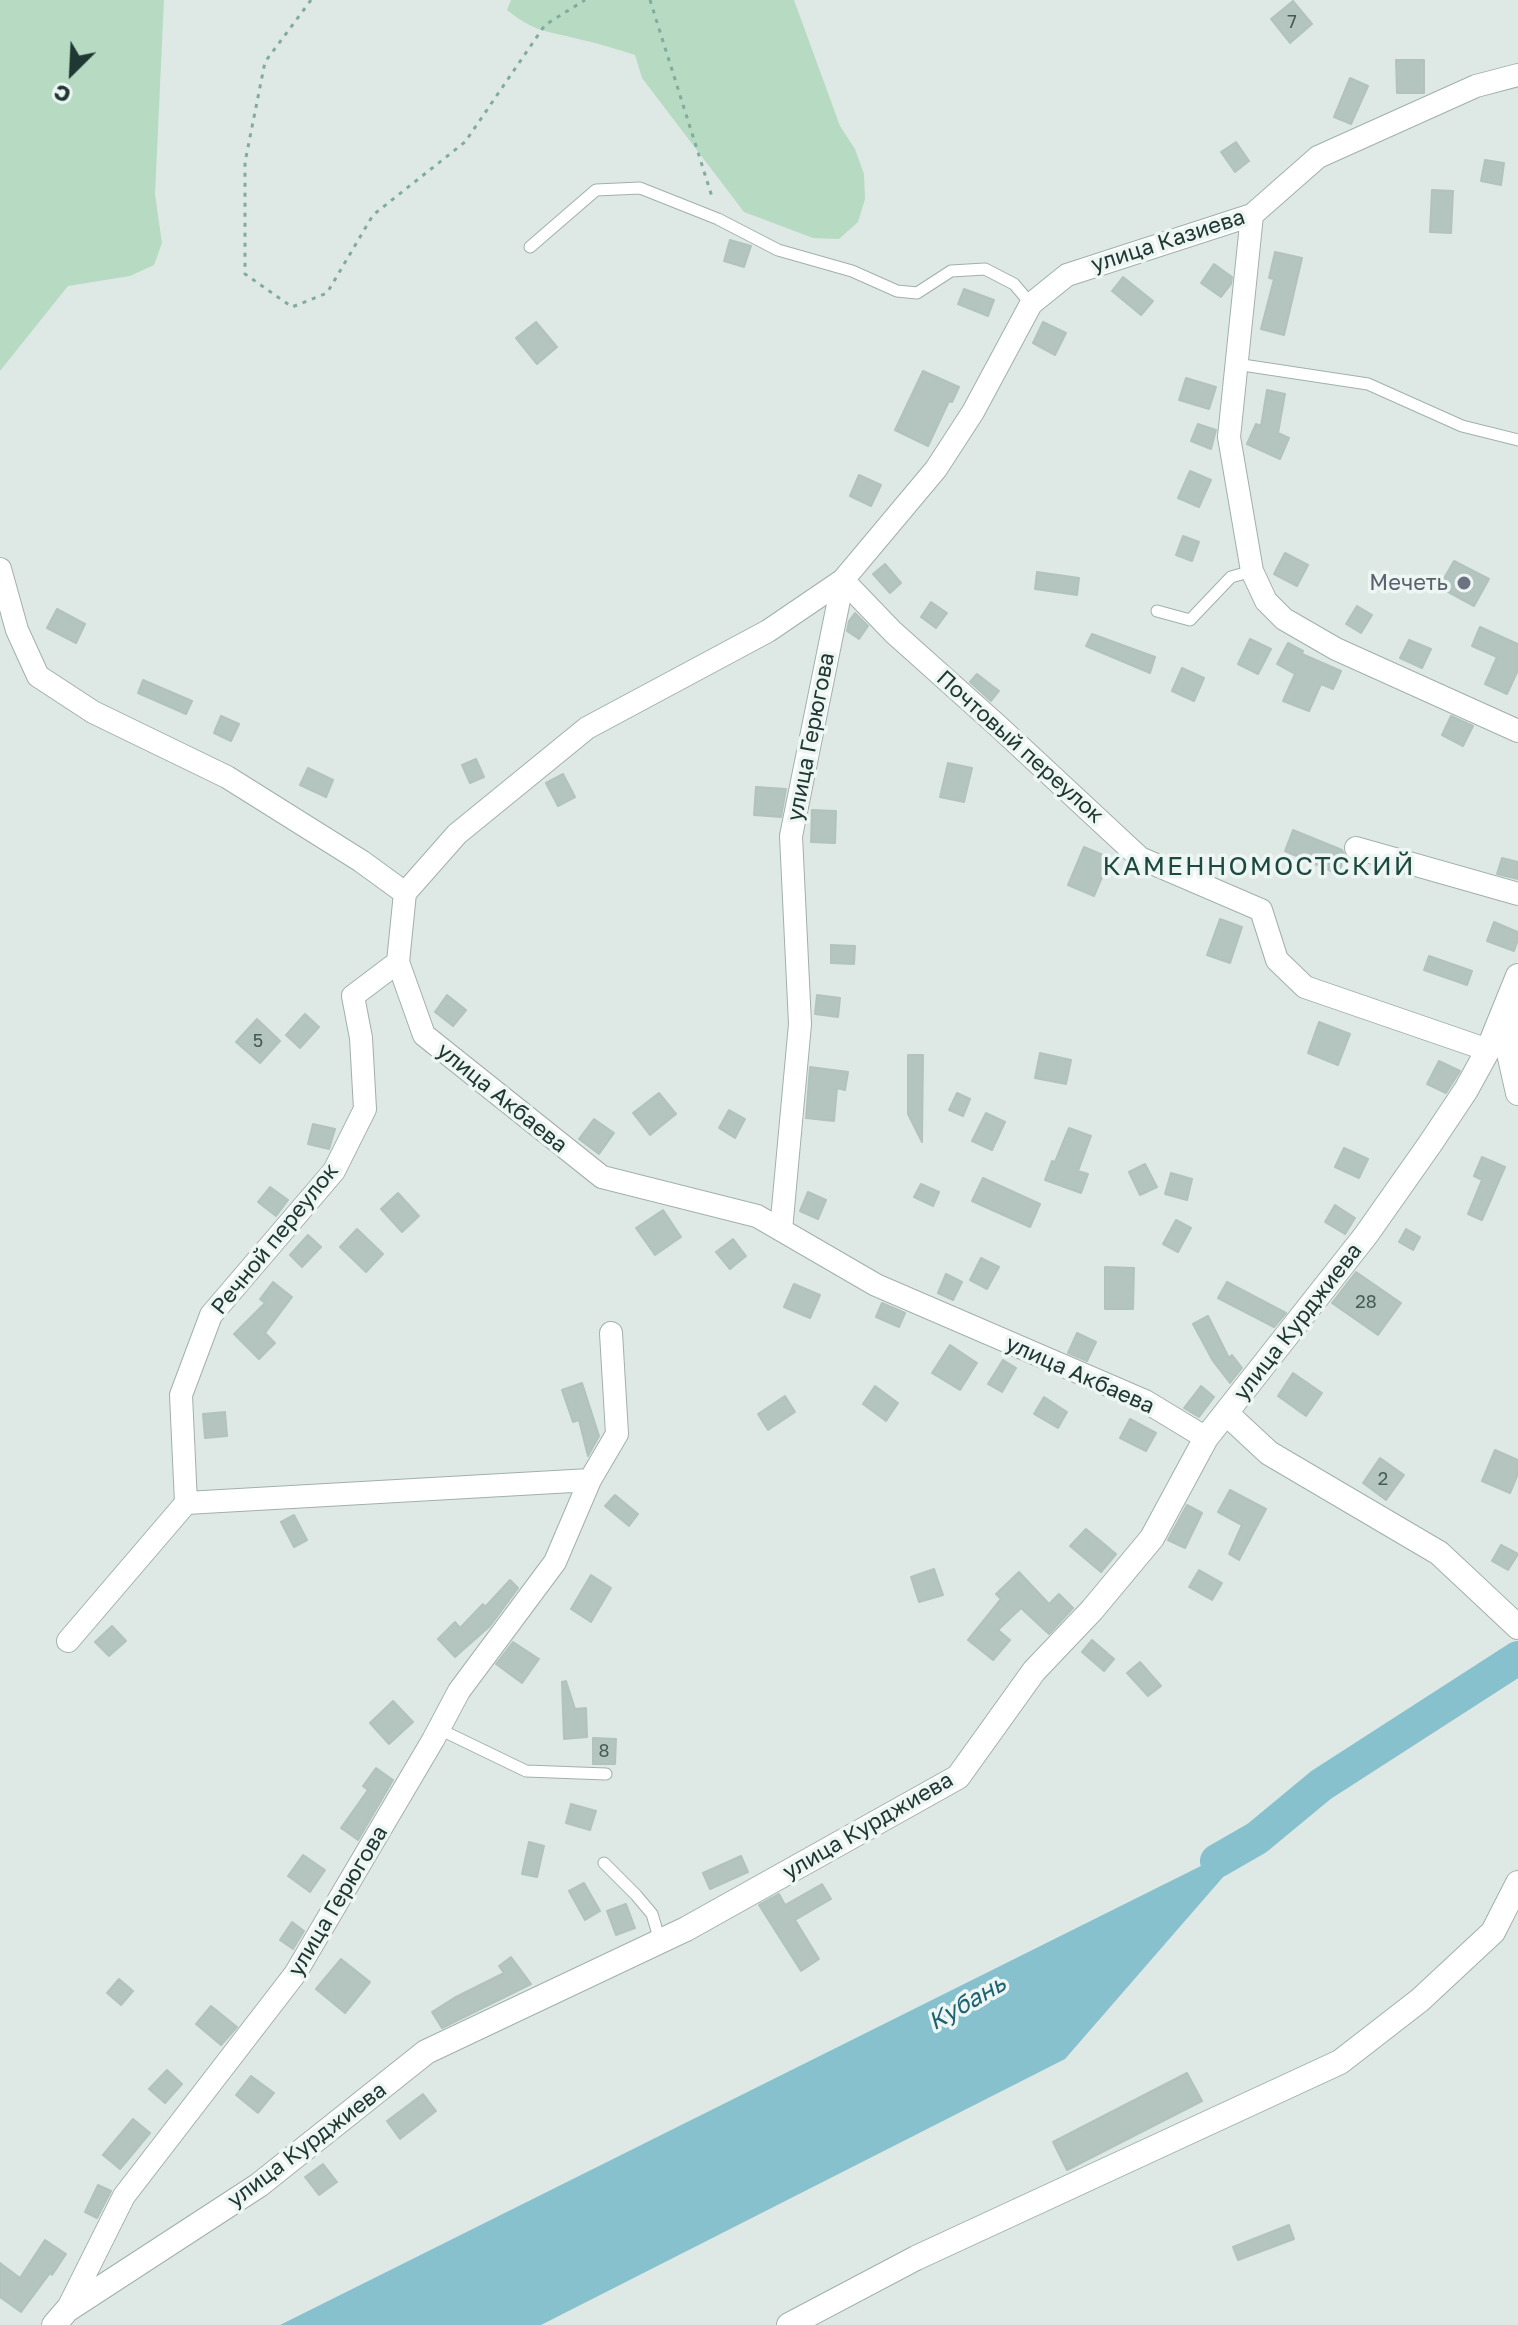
<!DOCTYPE html>
<html>
<head>
<meta charset="utf-8">
<style>
	body { margin:0 }
	#map { position:relative; width:1518px; height:2325px; overflow:hidden; background:#dee9e5; font-family:"Golos Text",sans-serif }
	canvas { display:block }
	.north { position:absolute; left:32px; top:32px; width:80px; height:80px; -webkit-text-stroke:6px #eef6f3; paint-order:stroke; rotate:204deg; font-size:22px; font-weight:700; line-height:32px; text-align:center; color:#203833 }
	.north::after { content:''; display:block; margin:auto; width:28px; height:36px; background:#203833; clip-path:polygon(50% 0,100% 100%,50% 72%,0 100%) }
</style>
</head>
<body>
<div id="map">
<canvas width="1518" height="2325"></canvas>
<div class="north">С</div>
</div>
<script>
const g = document.querySelector('canvas').getContext('2d');
g.lineJoin = 'round';
function paint(path, color) { g.fillStyle = color; g.fill(path, 'evenodd'); }
function stroke(path, color, width, dash) { g.strokeStyle = color; g.lineWidth = width; g.lineCap = dash ? 'butt' : 'round'; g.setLineDash(dash || []); g.stroke(path); }
function label(font, color, halo, rows, align = 'center') {
  g.font = font + ' "Golos Text",sans-serif'; g.lineWidth = 7; g.setLineDash([]); g.textBaseline = 'middle'; g.strokeStyle = halo; g.fillStyle = color; for (const [text, x, y, turn = 0] of rows) {
    g.save(); g.translate(x, y); g.rotate((+turn || 0) * Math.PI / 180); g.textAlign = isNaN(turn) ? turn : align; if (halo) g.strokeText(text, 0, 0); g.fillText(text, 0, 0); g.restore();
  }
}
const green = new Path2D(`
	M0 0H164L155 194 162 243 154 265 130 276 68 286 0 371Z
	M511 0H794L840 126 855 149 864 174 865 199 858 222 839 239 813 238 744 212 642 78 635 55C616 49 597 43 578 39 545 30 536 33 507 10Z`);
const water = new Path2D(`
	M1257 1838 1065 2059 541 2325H280Z`);
const river = new Path2D(`
	M1217 1861 1257 1838 1321 1785 1518 1658`);
const building = new Path2D(`
	M1293 1 1312 24 1290 43 1271 19Z
	M1396 60H1424V93H1397Z
	M1350 78 1368 86 1351 124 1334 117Z
	M1236 142 1249 161 1235 172 1221 152Z
	M1485 160 1504 163 1501 185 1481 181Z
	M1432 190 1453 191 1451 233 1430 232Z
	M730 240 751 246 744 267 724 261Z
	M1275 252 1302 258 1284 335 1261 329 1274 279 1269 278Z
	M1214 264 1232 277 1231 284 1221 297 1201 283Z
	M1123 277 1153 301 1141 315 1112 291Z
	M964 289 994 300 988 316 958 304Z
	M536 322 557 347 537 364 516 338Z
	M1043 322 1066 333 1055 355 1033 343Z
	M923 371 959 387 952 402 949 401 928 446 895 430Z
	M1186 378 1216 387 1209 409 1179 400Z
	M1267 390 1285 394 1278 433 1289 438 1280 459 1247 444 1256 424 1261 426Z
	M1198 424 1216 430 1211 449 1191 441Z
	M1190 471 1211 480 1199 507 1178 498Z
	M859 475 881 485 871 506 850 496Z
	M1183 536 1199 542 1192 561 1176 555Z
	M1285 553 1308 565 1297 586 1274 574Z
	M1454 561 1489 579 1474 606 1439 587Z
	M885 564 901 583 890 593 873 574Z
	M1037 572 1079 578 1077 595 1035 589Z
	M931 602 947 613 936 628 921 617Z
	M1357 606 1372 615 1361 633 1346 624Z
	M57 609 85 624 76 643 47 628Z
	M855 613 868 626 859 639 847 631 849 621Z
	M1480 627 1518 644V670L1507 694 1485 684 1497 657 1472 646Z
	M1092 634 1155 657 1150 673 1086 646Z
	M1250 639 1271 649 1258 674 1238 664Z
	M1409 640 1431 649 1422 668 1400 658Z
	M1288 643 1303 651 1302 654 1341 671 1333 689 1321 684 1309 711 1283 701 1295 674 1277 664Z
	M1182 668 1204 678 1194 701 1172 691Z
	M977 674 999 691 991 701 970 682Z
	M143 680 192 701 186 714 138 693Z
	M221 716 239 724 231 741 214 733Z
	M1451 716 1473 726 1463 746 1442 735Z
	M476 759 484 777 470 783 462 765Z
	M948 763 972 768 964 802 940 797Z
	M308 768 333 780 326 797 300 785Z
	M563 774 575 797 558 806 546 783Z
	M756 787 786 789 781 817 754 815Z
	M812 810 836 811 835 843 811 842Z
	M1293 830 1342 850 1345 856 1338 874 1285 851Z
	M1084 847 1110 858 1094 896 1068 885Z
	M1502 858 1518 862V879L1497 874Z
	M1220 919 1242 927 1230 963 1207 955Z
	M1494 922 1518 932V939L1514 951 1487 941Z
	M831 945 855 946 854 964 831 963Z
	M1429 956 1472 971 1467 985 1424 970Z
	M447 995 466 1010 453 1026 435 1012Z
	M817 995 840 998 838 1017 815 1014Z
	M305 1014 319 1027 300 1048 286 1035Z
	M257 1019 280 1041 260 1063 236 1042Z
	M1319 1022 1350 1034 1338 1065 1308 1053Z
	M1040 1053 1071 1060 1066 1084 1035 1078Z
	M908 1055H923L922 1142 908 1114Z
	M1439 1061 1460 1071 1446 1093 1427 1084Z
	M810 1067 848 1072 845 1090 837 1088 834 1121 806 1118Z
	M659 1093 676 1114 650 1135 633 1113Z
	M957 1093 970 1099 963 1116 949 1110Z
	M729 1110 745 1119 735 1138 719 1128Z
	M986 1113 1005 1122 992 1150 972 1141Z
	M594 1119 614 1133 599 1154 579 1139Z
	M313 1124 335 1129 329 1149 308 1144Z
	M1069 1128 1091 1136 1078 1171 1088 1174 1081 1193 1045 1180 1052 1161 1055 1162Z
	M1344 1148 1368 1159 1359 1178 1335 1167Z
	M1482 1157 1505 1167 1482 1220 1468 1214 1482 1180 1474 1176Z
	M1145 1164 1157 1187 1140 1195 1129 1172Z
	M1171 1173 1192 1179 1187 1200 1165 1194Z
	M983 1178 1040 1204 1030 1227 972 1201Z
	M921 1184 939 1192 933 1206 914 1197Z
	M270 1187 288 1200 276 1216 258 1202Z
	M808 1192 826 1200 818 1219 800 1211Z
	M398 1193 419 1216 402 1232 381 1209Z
	M1335 1205 1355 1218 1345 1234 1325 1222Z
	M663 1210 681 1237 655 1255 636 1228Z
	M1176 1220 1191 1228 1178 1252 1163 1244Z
	M357 1229 383 1254 366 1272 340 1247Z
	M1406 1229 1420 1237 1413 1250 1399 1242Z
	M308 1235 321 1247 302 1267 290 1255Z
	M733 1239 746 1256 730 1269 716 1252Z
	M981 1258 999 1267 987 1289 970 1280Z
	M1105 1267 1134 1268 1133 1309H1105Z
	M1356 1272 1401 1303 1378 1335 1332 1303Z
	M946 1274 962 1282 953 1300 938 1293Z
	M273 1282 292 1297 265 1333 275 1343 259 1359 234 1334 265 1303 260 1299Z
	M1227 1282 1286 1313 1274 1327 1218 1298Z
	M794 1284 820 1295 810 1318 784 1307Z
	M882 1303 905 1313 899 1327 876 1317Z
	M1208 1316 1229 1358 1232 1355 1242 1368 1230 1383 1213 1361 1193 1324Z
	M1077 1333 1096 1342 1087 1361 1068 1353Z
	M950 1345 977 1363 960 1390 932 1373Z
	M1003 1360 1016 1368 1002 1392 988 1384Z
	M1293 1373 1322 1393 1306 1416 1278 1396Z
	M582 1383 599 1436 588 1456 579 1420 573 1422 562 1390Z
	M875 1386 898 1403 886 1421 863 1404Z
	M1201 1386 1214 1397 1199 1417 1184 1408Z
	M785 1396 795 1412 768 1430 758 1414Z
	M1044 1397 1067 1412 1058 1428 1034 1414Z
	M225 1412 227 1436 205 1438 203 1414Z
	M1130 1419 1156 1433 1146 1451 1120 1438Z
	M1495 1450 1518 1460V1474L1510 1493 1482 1481Z
	M1380 1458 1404 1475 1386 1500 1363 1483Z
	M1230 1490 1266 1509 1239 1560 1229 1554 1242 1525 1218 1512Z
	M615 1495 638 1514 629 1526 605 1506Z
	M1187 1505 1202 1513 1185 1548 1168 1540Z
	M294 1515 307 1540 294 1547 281 1522Z
	M1086 1529 1116 1554 1101 1572 1070 1546Z
	M1501 1545 1518 1554 1508 1570 1492 1561Z
	M934 1569 943 1595 919 1602 911 1577Z
	M1199 1570 1222 1583 1212 1600 1189 1587Z
	M1019 1572 1049 1604 1059 1594 1073 1608 1049 1634 1021 1608 998 1630 1010 1640 993 1660 968 1640 1001 1599 996 1594Z
	M591 1575 611 1588 591 1622 571 1609Z
	M510 1580 518 1588 490 1626 455 1657 438 1639 455 1622 460 1628 483 1604 485 1607Z
	M112 1626 126 1641 109 1656 95 1642Z
	M1092 1640 1114 1659 1104 1671 1082 1652Z
	M513 1642 539 1659 522 1683 496 1664Z
	M1140 1662 1161 1686 1148 1696 1127 1673Z
	M566 1681 575 1709 586 1708 587 1737 564 1739 562 1682Z
	M393 1701 413 1722 389 1744 370 1723Z
	M593 1738 616 1739 615 1764H593Z
	M376 1768 393 1780 358 1840 341 1828 368 1790 363 1786Z
	M571 1804 596 1811 590 1830 566 1823Z
	M529 1842 544 1846 537 1877 522 1874Z
	M303 1855 325 1870 310 1892 288 1876Z
	M741 1856 748 1872 710 1889 703 1873Z
	M584 1883 600 1911 585 1920 569 1891Z
	M822 1884 831 1899 795 1920 819 1959 801 1971 759 1905 779 1894 785 1905Z
	M626 1904 635 1928 616 1935 607 1911Z
	M292 1922 304 1931 293 1949 280 1940Z
	M511 1957 531 1984 442 2028 432 2012 454 1998 504 1973 499 1966Z
	M341 1959 370 1982 345 2013 316 1989Z
	M119 1979 133 1991 121 2005 107 1993Z
	M211 2006 237 2027 221 2045 196 2024Z
	M167 2070 182 2084 165 2103 149 2089Z
	M1187 2073 1202 2101 1067 2170 1053 2142Z
	M251 2076 274 2093 258 2113 236 2095Z
	M423 2094 436 2111 400 2139 387 2121Z
	M133 2119 150 2133 120 2169 103 2155Z
	M323 2164 337 2182 319 2195 305 2177Z
	M98 2185 111 2191 97 2218 85 2212Z
	M1289 2225 1294 2239 1238 2260 1233 2247Z
	M45 2240 66 2254 52 2275 50 2273 21 2312 0 2297V2263L20 2278Z`);
const path = new Path2D(`
	M311 0 265 62 245 162V274L292 307 327 293 373 215 465 142 545 25 585 0
	M650 0 713 200`);
const service = new Path2D(`
	M530 247 596 190 640 188 718 219 778 250 852 271 897 291 917 293 951 271 985 269 1014 284 1031 304
	M1236 364 1368 384 1462 426 1518 440
	M1157 611 1190 620 1231 577 1252 571
	M439 1729 526 1771 606 1774
	M604 1863 636 1895 652 1914 660 1941`);
const minor = new Path2D(`
	M1252 215 1229 437 1252 571 1266 601 1284 619 1336 649 1518 731
	M0 569 17 630 38 676 93 712 227 777 361 861 405 893
	M1356 848 1518 894
	M781 1230 800 1024 791 836 843 580 936 469 973 412 1031 304 1067 275 1252 215 1318 157 1476 86 1518 75
	M1206 1438 1145 1401 876 1285 757 1216 602 1177 424 1035 398 962 405 893 457 834 587 728 768 631 843 580 893 632 998 726 1140 858 1261 910 1277 960 1305 987 1488 1050
	M186 1503 590 1480
	M68 1641 186 1503 181 1395 211 1315 334 1171 365 1109 361 1038 353 996 398 962
	M67 2310 124 2196 295 1974 433 1740 459 1691 555 1562 590 1480 617 1434 611 1333`);
const tertiary = new Path2D(`
	M1514 1009 1509 1053 1518 1093
	M1227 1414 1269 1453 1439 1553 1518 1627
	M54 2325 67 2310 259 2185 426 2052 686 1929 958 1777 1034 1671 1092 1610 1152 1538 1206 1438 1366 1235 1430 1144 1466 1090 1488 1050 1518 976
	M789 2325 916 2258 1340 2062 1420 2000 1493 1932 1518 1883`);
const markers = [
	[1464,583,8,"#6b7280"]
];
const numberNames = [
	["7",1292,22],
	["5",258,1041],
	["28",1366,1302],
	["2",1383,1479],
	["8",604,1751]
];
const streetNames = [
	["улица Казиева",1168,241,-18],
	["улица Герюгова",811,737,-79],
	["Почтовый переулок",1020,747,42],
	["улица Акбаева",502,1098,39],
	["Речной переулок",275,1239,-51],
	["улица Курджиева",1298,1322,-52],
	["улица Акбаева",1080,1375,24],
	["улица Курджиева",868,1826,-30],
	["улица Герюгова",338,1901,-59],
	["улица Курджиева",307,2145,-37]
];
const worshipNames = [
	["Мечеть",1448,583]
];
const waterNames = [
	["Кубань",967,2003,-30]
];
const quarterNames = [
	["КАМЕННОМОСТСКИЙ",1259,867]
];
paint(green, '#b7dac2');
paint(water, '#87c1ce');
stroke(river, '#87c1ce', 34);
paint(building, '#b4c4be');
stroke(building, '#b1c3bc', 2);
stroke(service, '#a1b0ac', 13);
stroke(minor, '#a1b0ac', 24);
stroke(tertiary, '#a1b0ac', 26);
stroke(path, '#80ac9f', 3, [4, 6]);
stroke(service, '#fff', 11);
stroke(minor, '#fff', 22);
stroke(tertiary, '#fff', 24);
for (const [x, y, r, color] of markers) { const dot = new Path2D(); dot.arc(x, y, r, 0, 2 * Math.PI); g.fillStyle = color; g.fill(dot); stroke(dot, '#eef6f3', 3); }
label('18px', '#455b56', null, numberNames);
label('22px', '#203833', '#eef6f3', streetNames);
label('22px', '#5b616d', '#eef6f3', worshipNames, 'right');
label('italic 24px', '#1d6172', '#eef6f3', waterNames);
g.letterSpacing = '2px';
label('26px', '#1d4a40', '#eef6f3', quarterNames);
g.letterSpacing = '0px';
</script>
</body>
</html>
